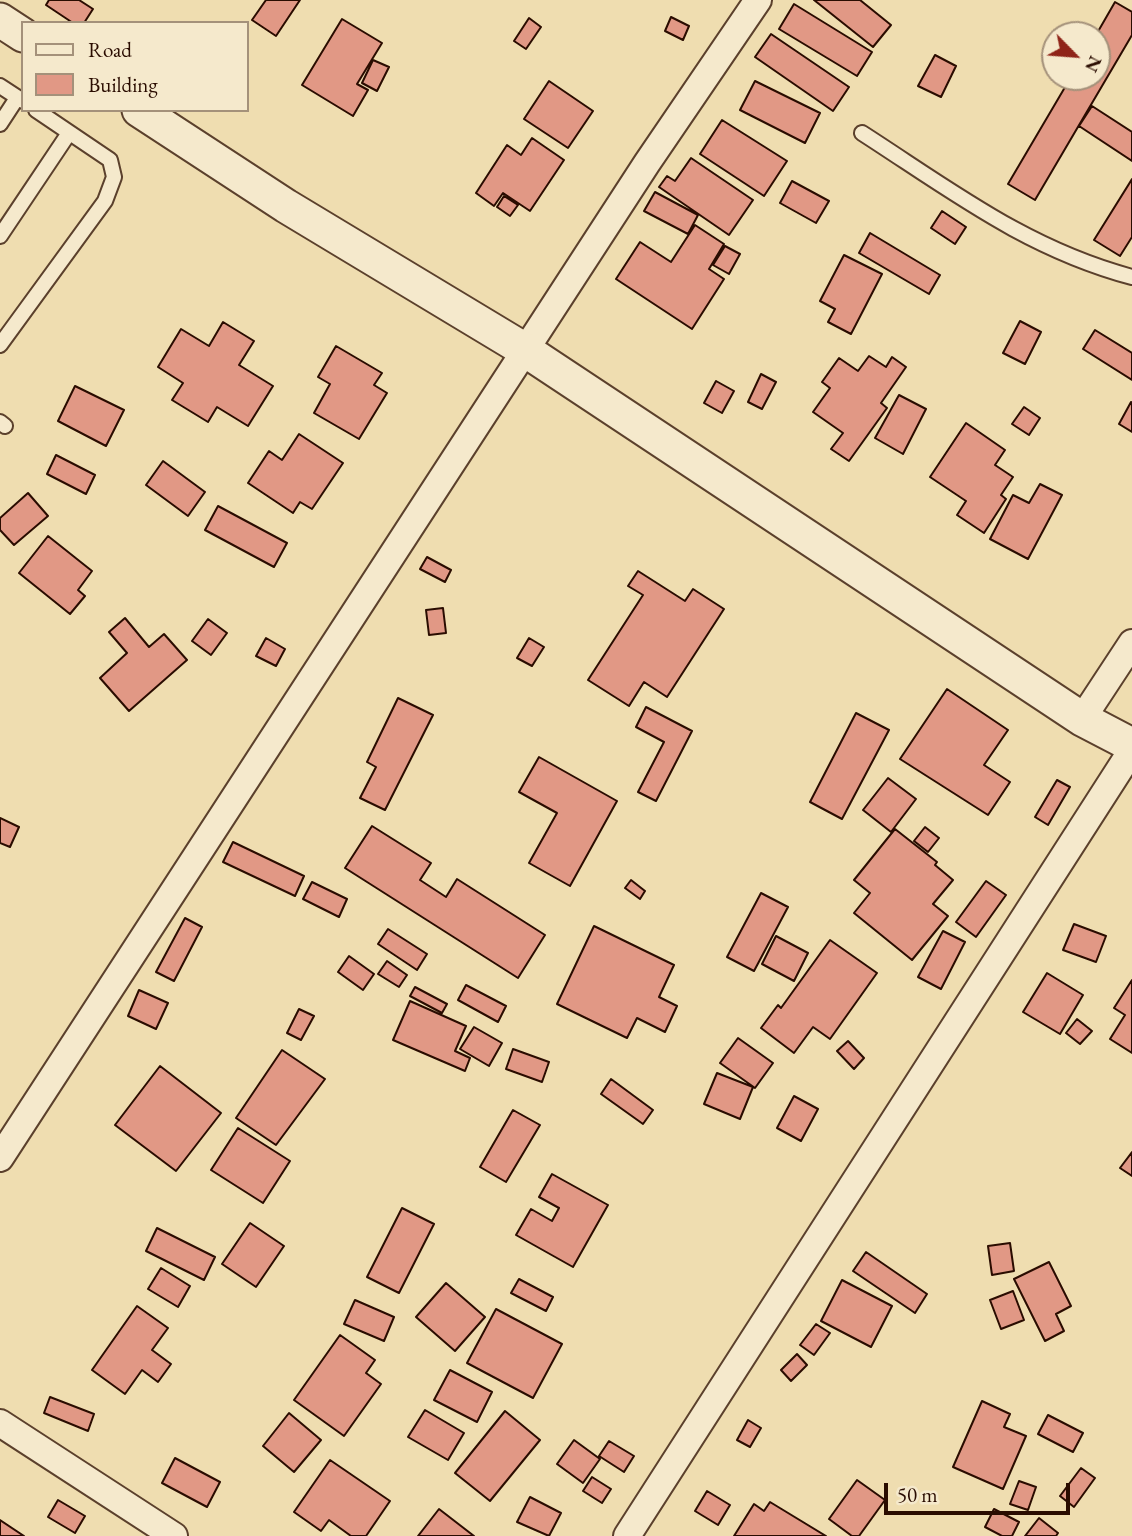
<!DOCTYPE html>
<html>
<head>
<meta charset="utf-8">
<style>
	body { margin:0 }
	#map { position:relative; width:1132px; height:1536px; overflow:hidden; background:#efddb0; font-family:"EB Garamond",serif }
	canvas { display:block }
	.legend { position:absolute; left:21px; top:21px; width:228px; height:91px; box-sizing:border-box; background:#f5e9cc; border:2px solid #a4917a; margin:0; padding:9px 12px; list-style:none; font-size:21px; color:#2a0c00 }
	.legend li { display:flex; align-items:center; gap:14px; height:35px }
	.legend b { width:35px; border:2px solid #a4917a }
	.north { position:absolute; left:1041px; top:21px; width:70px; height:70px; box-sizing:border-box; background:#f5e9cc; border:2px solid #a4917a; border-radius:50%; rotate:115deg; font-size:19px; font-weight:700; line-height:28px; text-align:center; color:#2a0c00 }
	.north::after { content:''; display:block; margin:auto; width:24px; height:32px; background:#8f2418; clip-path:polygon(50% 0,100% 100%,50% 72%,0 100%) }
	.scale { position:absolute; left:884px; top:1483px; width:186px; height:32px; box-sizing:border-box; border:4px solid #2a0c00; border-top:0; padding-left:9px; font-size:21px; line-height:24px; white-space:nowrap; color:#2a0c00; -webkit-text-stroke:5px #f5e9cc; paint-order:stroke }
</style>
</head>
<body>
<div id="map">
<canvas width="1132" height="1536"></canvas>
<ul class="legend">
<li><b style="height:9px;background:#f5e9cc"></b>Road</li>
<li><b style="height:19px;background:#e19885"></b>Building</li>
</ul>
<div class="north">N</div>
<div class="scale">50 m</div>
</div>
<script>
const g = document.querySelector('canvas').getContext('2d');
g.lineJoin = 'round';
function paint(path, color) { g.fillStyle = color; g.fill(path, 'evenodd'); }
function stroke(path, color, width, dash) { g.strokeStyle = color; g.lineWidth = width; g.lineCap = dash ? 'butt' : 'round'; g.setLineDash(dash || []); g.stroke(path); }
const building = new Path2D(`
	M49 0H79L93 9 84 23H73L46 5Z
	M266 0H300L276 36 252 20Z
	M814 0H860L891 25 873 47Z
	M1115 2 1132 12V35L1035 200 1008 184 1071 77H1097L1096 35Z
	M794 4 872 52 857 76 779 29Z
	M671 17 689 26 683 40 665 31Z
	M529 18 541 27 526 49 514 41Z
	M342 19 382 43 357 84 368 90 353 116 302 85Z
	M771 34 849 87 833 111 755 57Z
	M935 55 956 66 941 97 918 86Z
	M373 60 389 67 377 91 362 83Z
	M549 81 593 111 568 148 524 119Z
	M755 81 820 113 805 143 740 110Z
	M1092 106 1132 132V161L1079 126Z
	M722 120 787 161 764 196 700 154Z
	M532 138 564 160 530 211 503 193 494 206 476 193 507 145 521 155Z
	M691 158 753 200 729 235 659 187 667 176 675 181Z
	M1132 179V237L1120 256 1094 240Z
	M792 181 829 201 816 223 780 203Z
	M655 192 698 215 688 234 644 211Z
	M504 196 518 205 510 216 497 207Z
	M942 211 966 227 955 244 931 228Z
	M695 225 724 244 709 269 724 279 692 329 616 279 640 242 671 262Z
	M870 233 940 275 929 294 859 253Z
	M725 246 740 254 729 274 713 265Z
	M844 255 882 274 851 334 828 322 835 309 820 301Z
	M1020 321 1041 332 1025 364 1003 353Z
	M223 322 254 341 239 365 273 386 248 426 217 407 208 422 172 400 183 383 158 367 181 329 209 346Z
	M1095 330 1132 353V380L1083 349Z
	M336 346 382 373 374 385 387 393 359 439 314 413 330 384 318 377Z
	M869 356 886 367 892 357 906 367 881 403 887 408 849 461 831 449 843 433 813 412 830 388 822 382 839 358 858 371Z
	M761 374 776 382 762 409 748 402Z
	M716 381 734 391 722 413 704 403Z
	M75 386 124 410 106 446 58 421Z
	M899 395 926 409 903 454 875 438Z
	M1131 402 1132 403V432L1119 424Z
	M1024 407 1040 418 1029 435 1012 424Z
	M966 423 1005 450 995 465 1013 477 1001 495 1006 499 984 533 957 515 966 501 930 477Z
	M299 434 343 463 312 509 300 502 293 513 248 483 269 451 282 460Z
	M56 455 95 475 86 494 47 474Z
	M163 461 205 492 188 516 146 485Z
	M1040 484 1062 495 1028 559 990 539 1013 495 1029 503Z
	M28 493 48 516 14 545 0 530V518Z
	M218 506 287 543 274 567 205 530Z
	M48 536 92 571 78 590 85 596 70 614 19 573Z
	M427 557 451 570 445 582 420 569Z
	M638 571 685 601 693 589 724 609 667 697 644 682 629 706 588 680 643 595 628 586Z
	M443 608 446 633 429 635 426 610Z
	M125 618 149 647 164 634 187 660 129 711 100 678 127 653 109 632Z
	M208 619 227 633 211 655 192 641Z
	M266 638 285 649 276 666 256 656Z
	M529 638 544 647 532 666 517 658Z
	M947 689 1008 730 984 765 1010 782 988 815 900 759Z
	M398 698 433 715 385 810 360 798 376 767 367 762Z
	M646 707 692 731 656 801 638 792 664 742 636 727Z
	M856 713 889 730 842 819 810 802Z
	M539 757 617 801 570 886 529 863 557 813 519 792Z
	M888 778 916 799 891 832 863 810Z
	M1057 780 1070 787 1048 825 1035 817Z
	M0 818 19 827 10 847 0 843Z
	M372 826 431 863 420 880 446 897 457 879 545 935 518 978 345 868Z
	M925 827 939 838 928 852 914 841Z
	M895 829 937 862 935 865 953 880 933 904 948 916 912 960 854 913 870 893 854 880Z
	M233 842 304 876 295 896 223 862Z
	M631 880 645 891 640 899 625 888Z
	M986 881 1006 895 976 937 956 922Z
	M312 882 347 899 339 917 303 899Z
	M761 893 788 907 754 971 727 957Z
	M185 918 202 927 174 981 156 972Z
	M1074 924 1106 936 1096 962 1063 950Z
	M594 926 674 965 659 997 677 1006 665 1032 637 1018 627 1038 557 1004Z
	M388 929 427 954 417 970 378 944Z
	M943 931 965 942 941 989 918 977Z
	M776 936 808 953 794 981 762 964Z
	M830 940 877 973 830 1039 813 1027 794 1053 761 1028 778 1005 781 1008Z
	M349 956 374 974 363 990 338 972Z
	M387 961 407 975 399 987 378 974Z
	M1047 973 1083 995 1060 1034 1023 1012Z
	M1132 980V1053L1110 1039 1125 1015 1114 1008Z
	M466 985 506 1006 498 1022 458 1000Z
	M415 987 447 1004 442 1013 410 996Z
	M139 990 168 1003 156 1029 128 1016Z
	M410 1001 466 1026 455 1051 470 1058 465 1071 393 1040Z
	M299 1009 314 1016 301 1040 287 1033Z
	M1077 1019 1092 1031 1080 1044 1066 1033Z
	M474 1027 502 1043 489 1066 460 1049Z
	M738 1038 773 1063 755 1088 720 1063Z
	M848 1041 864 1058 854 1069 837 1051Z
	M513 1049 549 1062 542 1082 506 1069Z
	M282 1050 325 1079 276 1145 236 1118Z
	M160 1066 221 1113 176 1171 115 1125Z
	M717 1073 753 1087 740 1119 704 1104Z
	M611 1079 653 1110 643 1124 601 1094Z
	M794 1096 818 1109 801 1141 777 1128Z
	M513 1110 540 1125 506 1182 480 1167Z
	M238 1128 290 1161 263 1203 211 1170Z
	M1132 1152V1176L1120 1168Z
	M552 1174 608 1205 573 1267 516 1235 531 1209 552 1221 559 1208 539 1197Z
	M402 1208 434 1224 399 1293 367 1277Z
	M250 1223 284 1246 256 1287 222 1264Z
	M157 1228 215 1257 204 1280 146 1251Z
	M1010 1243 1014 1271 992 1275 988 1246Z
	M866 1252 927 1294 915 1313 853 1271Z
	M1049 1262 1071 1306 1056 1314 1064 1331 1045 1341 1014 1279Z
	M161 1268 190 1286 178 1307 148 1289Z
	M519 1279 553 1297 546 1311 511 1293Z
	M842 1280 892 1306 871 1347 821 1321Z
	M446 1283 485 1317 455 1351 416 1317Z
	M1013 1291 1024 1320 1001 1329 990 1300Z
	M355 1300 394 1317 384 1341 344 1324Z
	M137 1306 168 1328 152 1350 171 1364 158 1382 142 1370 125 1394 92 1370Z
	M496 1309 562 1344 533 1398 467 1363Z
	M816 1324 830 1333 814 1355 800 1345Z
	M340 1335 375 1360 366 1373 381 1384 344 1436 294 1400Z
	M797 1354 807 1365 791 1381 781 1370Z
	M450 1370 492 1392 477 1422 434 1400Z
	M50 1397 94 1414 88 1431 44 1413Z
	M982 1401 1010 1414 1004 1427 1026 1436 1003 1489 953 1467Z
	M425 1410 464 1433 448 1460 408 1437Z
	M505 1411 540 1440 490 1501 455 1473Z
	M289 1413 321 1440 294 1472 263 1446Z
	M1048 1415 1083 1433 1073 1452 1038 1434Z
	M748 1420 761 1428 750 1447 737 1440Z
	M574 1440 600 1459 583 1483 557 1464Z
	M609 1441 634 1456 624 1472 599 1456Z
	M175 1458 220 1482 207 1507 162 1483Z
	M330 1460 390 1501 366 1536H351L329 1520 321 1531 294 1512Z
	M1081 1468 1095 1478 1074 1507 1060 1496Z
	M592 1477 611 1489 602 1503 583 1491Z
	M857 1480 885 1500 859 1536H852L829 1519Z
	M1019 1481 1036 1487 1028 1510 1010 1504Z
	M707 1491 730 1505 718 1525 695 1511Z
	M530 1497 561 1513 549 1536 517 1522Z
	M58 1500 85 1516 75 1533 48 1517Z
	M770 1502 826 1536H734L754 1504 764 1511Z
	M439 1509 474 1536H418Z
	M994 1509 1019 1522 1012 1536H1002L985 1527Z
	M1039 1518 1058 1533 1056 1536H1025Z
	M0 1520 24 1536H0Z`);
const service = new Path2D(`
	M0 86 23 101
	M0 124 17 98
	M862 133C952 191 1027 249 1132 277
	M0 236 69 133
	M0 345 105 201 114 177 110 160 36 110
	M0 422 5 426`);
const minor = new Path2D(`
	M1082 719 1132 643
	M0 1158 647 163 758 0
	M0 1423 174 1536
	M627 1536 1132 750`);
const tertiary = new Path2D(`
	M0 20 23 35
	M139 110 286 206 525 350 1082 719 1132 745`);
paint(building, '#e19885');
stroke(building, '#2a0c00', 2);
stroke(service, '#5b402c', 18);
stroke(minor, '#5b402c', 30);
stroke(tertiary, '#5b402c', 37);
stroke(service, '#f5e9cc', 14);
stroke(minor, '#f5e9cc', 26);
stroke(tertiary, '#f5e9cc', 33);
</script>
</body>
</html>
